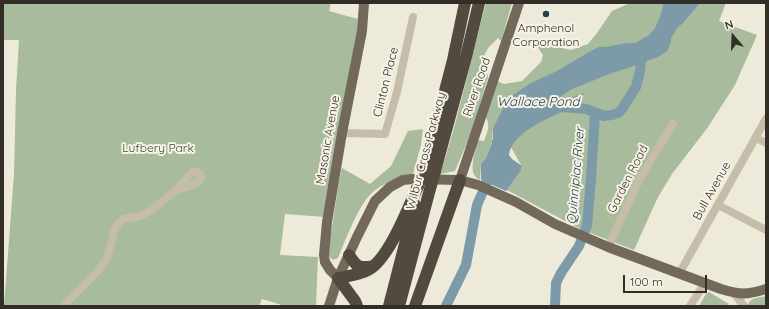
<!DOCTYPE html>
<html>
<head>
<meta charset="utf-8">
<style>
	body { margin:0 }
	#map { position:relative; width:769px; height:309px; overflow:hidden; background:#eeeada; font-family:Quicksand,sans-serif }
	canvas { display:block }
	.frame { position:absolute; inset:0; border:4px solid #322e27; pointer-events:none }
	.north { position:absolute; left:713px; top:16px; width:40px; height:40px; -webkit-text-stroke:3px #f6f3e6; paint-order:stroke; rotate:341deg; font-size:11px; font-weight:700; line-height:16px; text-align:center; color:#322e27 }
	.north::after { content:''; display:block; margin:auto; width:14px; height:18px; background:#322e27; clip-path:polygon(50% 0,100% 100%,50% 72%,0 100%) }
	.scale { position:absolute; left:623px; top:275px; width:84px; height:18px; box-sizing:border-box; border:2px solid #322e27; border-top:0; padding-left:5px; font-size:12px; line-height:14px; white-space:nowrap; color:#322e27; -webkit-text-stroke:3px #f6f3e6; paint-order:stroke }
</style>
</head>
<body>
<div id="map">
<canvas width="769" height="309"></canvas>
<div class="frame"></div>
<div class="north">N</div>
<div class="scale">100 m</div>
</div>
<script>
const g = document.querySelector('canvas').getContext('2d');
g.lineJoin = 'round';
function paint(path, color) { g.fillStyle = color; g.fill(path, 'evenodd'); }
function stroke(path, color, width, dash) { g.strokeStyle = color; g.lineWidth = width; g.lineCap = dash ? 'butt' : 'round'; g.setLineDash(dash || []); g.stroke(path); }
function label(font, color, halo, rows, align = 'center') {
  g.font = font + ' Quicksand,sans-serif'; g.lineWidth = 4; g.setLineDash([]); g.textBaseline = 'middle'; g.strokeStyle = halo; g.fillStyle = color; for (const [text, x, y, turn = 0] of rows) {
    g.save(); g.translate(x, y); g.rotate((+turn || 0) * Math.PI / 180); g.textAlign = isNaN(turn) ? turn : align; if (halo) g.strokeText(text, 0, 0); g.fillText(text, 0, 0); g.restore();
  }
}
const green = new Path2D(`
	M3 3H331L329 11 358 19 357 34 325 217 285 214 280 255 318 257 316 306H285L262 299 259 306H4L14 174 16 90 19 40H3Z
	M486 3H512L501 41 498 38 488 48 484 56 488 77 472 131 455 171 440 174C459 118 470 60 486 3Z
	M630 3H726L719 21 757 35 735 85 708 127 672 174 658 197 634 250 580 229 507 190 522 168 521 165 497 122 493 128 492 143 486 158 481 164 480 180C479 179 476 178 475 176 469 168 476 149 478 140L484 141C487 133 491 125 486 118H485L497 81 504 84 522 81 541 62 543 55 534 42 571 50 588 44 597 33 612 11Z
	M423 129 421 145 413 174C396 177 374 187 365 201 353 219 346 239 338 258L333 260 329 256 328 252 340 176 342 168 370 184 391 166 408 131Z
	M709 292 729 304 727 306H699L706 294Z
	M766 296V306H750L748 305C750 297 759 298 766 296Z`);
const water = new Path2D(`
	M664 3H700L683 23 678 27 671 38V42L667 51 658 57 628 68 612 73 572 89 560 97 558 100C567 102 576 95 584 93 577 109 569 109 555 115 538 123 512 135 509 155L512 159 522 166 521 170 507 190 506 191 481 180V164L486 158 492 143V141L493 139V128L505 105 513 95 531 83 557 71 589 52 599 47H605L627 43H635L649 35 655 28 660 17Z`);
const river = new Path2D(`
	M562 107 586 109 604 116 612 115 618 113 622 109 636 87 640 71 642 51
	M446 306 466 265 477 205 488 180
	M555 306 556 283 561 273 579 246 587 225 591 179 595 113`);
const minor = new Path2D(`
	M342 133 385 134 397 92 413 17
	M756 138 766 143
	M718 205 766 230
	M608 247 641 176 673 124
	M679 274 766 119
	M734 293 744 306
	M63 306 97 272 107 259 115 228 123 219 140 216 150 211 178 189 192 172H196L200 174 201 178C195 186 187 187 178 189
	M690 306 705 283`);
const major = new Path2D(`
	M460 180 519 3
	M338 278 330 270 325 262 324 255 327 222 342 133 362 31 364 3
	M329 306 338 278 357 237 375 201 390 187 403 180 412 179 460 180 478 185 516 202 555 224 608 247 721 289C741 295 746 295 766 289`);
const highway = new Path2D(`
	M435 171 466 57 479 3
	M424 172 453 60 465 3
	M349 255C356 266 359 269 373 266
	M357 306 355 301 338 278C348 276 359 275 368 270 389 259 408 208 418 186
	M389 306 415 205
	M399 306 431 185
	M415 306 460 180`);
const highwayBridge = new Path2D(`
	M431 185 435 171
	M418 186 424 172`);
const markers = [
	[546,14,4,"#213f4f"]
];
const poiNames = [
	["Amphenol",546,28],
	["Corporation",546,42]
];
const streetNames = [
	["Clinton Place",386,82,-76],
	["River Road",477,87,-71],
	["Masonic Avenue",328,140,-80],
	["Wilbur Cross Parkway",426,151,-75],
	["Garden Road",628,179,-63],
	["Bull Avenue",712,191,-61]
];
const parkNames = [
	["Lufbery Park",158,148]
];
const waterNames = [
	["Wallace Pond",538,102],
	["Quinnipiac River",576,176,-85]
];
paint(green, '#a8bb9c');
paint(water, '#7c9aa8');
stroke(river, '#7c9aa8', 10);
stroke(minor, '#c5bda8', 8);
stroke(major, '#73695a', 10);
stroke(highway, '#524a3f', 12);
stroke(highwayBridge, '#524a3f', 12);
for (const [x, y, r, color] of markers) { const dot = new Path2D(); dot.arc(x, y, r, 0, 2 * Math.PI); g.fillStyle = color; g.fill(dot); stroke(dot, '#f6f3e6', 1.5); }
label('12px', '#322e27', '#f6f3e6', poiNames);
label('12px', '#322e27', '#f6f3e6', streetNames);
label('12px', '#394e2e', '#f6f3e6', parkNames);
label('italic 13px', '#213f4f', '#f6f3e6', waterNames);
</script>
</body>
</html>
